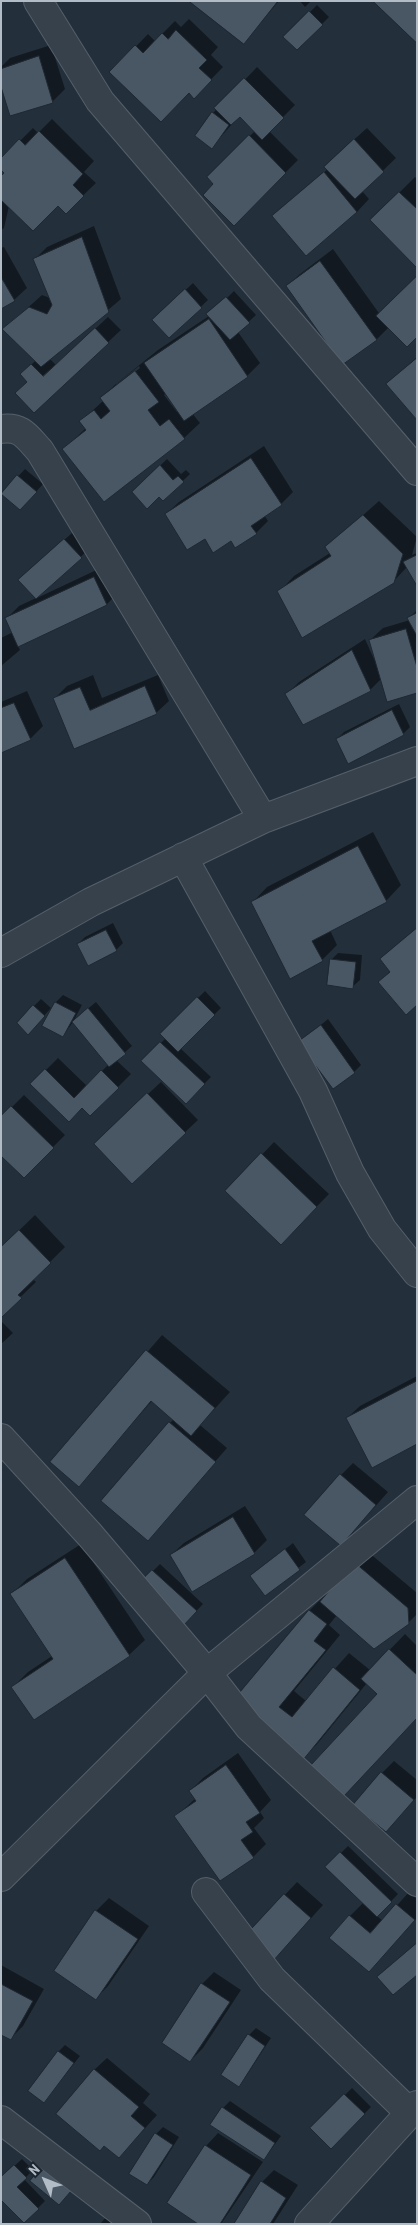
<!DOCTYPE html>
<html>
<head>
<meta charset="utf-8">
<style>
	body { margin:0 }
	#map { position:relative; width:418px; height:2225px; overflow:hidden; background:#23303c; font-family:"Roboto Condensed",sans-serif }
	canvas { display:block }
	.frame { position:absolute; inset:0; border:2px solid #b2bcc7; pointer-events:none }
	.north { position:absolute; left:20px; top:2155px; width:50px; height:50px; -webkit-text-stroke:4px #1c2631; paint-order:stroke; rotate:314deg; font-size:14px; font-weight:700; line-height:20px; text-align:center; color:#b2bcc7 }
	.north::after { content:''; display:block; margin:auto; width:18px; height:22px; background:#b2bcc7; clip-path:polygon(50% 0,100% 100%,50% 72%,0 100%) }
</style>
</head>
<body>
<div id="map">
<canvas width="418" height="2225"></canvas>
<div class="frame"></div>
<div class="north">N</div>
</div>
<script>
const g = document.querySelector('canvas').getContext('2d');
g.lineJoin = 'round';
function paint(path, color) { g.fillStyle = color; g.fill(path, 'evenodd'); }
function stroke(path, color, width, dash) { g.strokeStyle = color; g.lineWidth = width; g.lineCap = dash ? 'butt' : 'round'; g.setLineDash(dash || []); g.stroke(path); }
const shadow = new Path2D(`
	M191 1H279L244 42Z
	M300 1H311L305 7Z
	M317 5 329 17 297 49 285 37Z
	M189 19 218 47 211 55 223 67 194 97 189 92 111 72 148 34 155 41 175 21 181 27Z
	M51 45 65 89 53 101 1 83V67L10 58Z
	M257 67 295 105 269 131 298 160 234 224 215 184 208 177 255 131 240 115 212 147 213 113Z
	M52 119 94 161 84 172 96 183 66 212 58 204 9 206 4 228 1 230V178L6 173 1 160 33 128 38 133Z
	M367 128 396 158 362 191 369 199 357 212 274 216 328 169 338 154Z
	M415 177 417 179V266L372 220Z
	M94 226 121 299 50 359 56 365 108 317 121 330 34 411 28 381 22 374 36 360 4 329 42 295 50 298 34 260 47 247Z
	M4 247 27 288 14 300 1 308V248Z
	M333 249 389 327 377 339 343 363 287 286 300 274Z
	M193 283 208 300 169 337 161 313Z
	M234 291 256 315 238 332 260 363 247 376 192 413 200 423 184 438 104 500 64 449 86 428 81 421 103 401 101 398 117 383 158 350 209 316ZM139 366 140 368 116 387V384ZM166 393 178 411 177 412 164 395Z
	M417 357V418L388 384Z
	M264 446 293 492 281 504 264 515 268 521 256 533 231 540 205 537 166 514 179 502Z
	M167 459 181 474 186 470 190 474 163 500 159 495 133 492Z
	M25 469 43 484 27 502 2 493Z
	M379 501 417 537 412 555 417 553V584L407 567 393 582 279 592 294 576 330 553 327 547Z
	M72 533 88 550 37 598 107 565 119 592 107 604 18 646 20 650 1 666V638L13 632 6 619 19 606 36 598 27 573Z
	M417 610V692L381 679 370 690 287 694 299 682 365 639 374 659 375 658 370 640 383 628 410 620 409 618Z
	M93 675 102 698 158 675 169 701 156 713 75 747 55 698 67 686Z
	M27 691 43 726 30 739 1 752V702Z
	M399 704 410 727 403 734 337 739 344 732Z
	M373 832 401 885 386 901 330 930 337 945 322 960 252 903 267 887Z
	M113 923 123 943 116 950 78 944 85 937Z
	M417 928V1004L380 982 391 970 382 959Z
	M338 953 362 955 360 980 352 987 331 960Z
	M205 991 221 1008 180 1048 211 1077 186 1102 143 1061 166 1038 162 1034Z
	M63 995 82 1005 74 1020 96 1002 132 1046 116 1060 131 1074 90 1115 82 1107 32 1084 58 1058 87 1086 109 1064 73 1022 63 1036 44 1025 56 1002Z
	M41 999 51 1008 35 1026 34 1006Z
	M328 1019 361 1065 354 1072 300 1042Z
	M161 1082 198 1120 132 1182 108 1131Z
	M24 1095 65 1135 24 1176 1 1118Z
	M274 1142 329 1194 281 1243 227 1191Z
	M35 1215 65 1247 33 1279 36 1282 1 1316V1248Z
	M1 1321 13 1333 1 1344Z
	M162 1335 230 1392 200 1425 227 1448 148 1539 170 1423 174 1419 152 1401 78 1485 52 1462Z
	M417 1376V1443L347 1418 360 1406Z
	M353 1463 388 1492 341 1545V1475Z
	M245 1506 267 1540 254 1553 171 1555 184 1543Z
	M293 1543 306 1562 265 1594 259 1570Z
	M81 1544 145 1640 129 1655 13 1687 28 1672 52 1656 12 1594 27 1579Z
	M367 1551 417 1593V1614L408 1623 337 1615 329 1625 340 1635 294 1691 306 1701 349 1653 370 1670 405 1634 417 1646V1717L379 1694 367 1683 318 1743 303 1758 234 1702 310 1610 325 1595 327 1596Z
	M160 1564 203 1604 183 1625 139 1585Z
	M238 1753 271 1800 260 1812 264 1818 254 1828 266 1844 253 1857 221 1880 175 1817 196 1798 190 1791 203 1778Z
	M394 1761 417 1780V1797L386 1830 382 1773Z
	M348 1846 398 1894 377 1916 383 1921 409 1892 417 1899V1918L369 1970 350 1916 364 1902 327 1867Z
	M297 1882 323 1905 285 1947 247 1935Z
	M109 1898 149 1926 108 1986 96 1998 56 1970 96 1911Z
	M1 1965 44 1989 23 2026 11 2038 1 2033Z
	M214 1972 241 1990 203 2048 190 2061 202 1984Z
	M256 2028 271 2038 245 2078 238 2085 249 2035Z
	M65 2045 80 2056 44 2102 58 2052Z
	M107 2058 150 2094 143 2103 157 2115 119 2157 94 2070Z
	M352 2088 371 2107 331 2147 312 2128Z
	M230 2101 281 2136 264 2159 223 2108Z
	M163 2127 179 2137 154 2177 147 2184 156 2134Z
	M218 2133 263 2162 221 2224H201L206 2146Z
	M22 2159 33 2170 24 2179 45 2201 24 2222 1 2178Z
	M274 2170 298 2185 273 2224H236L262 2182Z
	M107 2216 116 2224H100Z`);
const building = new Path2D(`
	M189 1H278L244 44Z
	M373 1H417V43Z
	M309 11 323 25 297 50 283 37Z
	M176 30 207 60 199 68 212 80 194 99 189 93 161 122 109 72 135 45 143 53 162 33 168 39Z
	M39 56 53 103 10 116 1 87V69Z
	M244 78 284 118 262 140 240 117 231 125 214 108Z
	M212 112 229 125 212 149 195 136Z
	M39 131 83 174 73 185 84 196 66 214 58 206 33 231 1 200V176L4 173 1 170V158L19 139 25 145Z
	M249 135 286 173 234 226 203 195 213 184 207 177Z
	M354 139 384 172 355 199 324 167Z
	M324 172 357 212 306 256 272 216Z
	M399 192 417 209V268L370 220Z
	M82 237 109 312 41 367 2 329 29 307 47 314 52 305 33 259Z
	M320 261 377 340 342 365 286 286Z
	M417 276V337L407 347 376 316Z
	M1 277 15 301 1 309Z
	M185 289 202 308 169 338 152 320Z
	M226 297 250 323 230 340 206 314Z
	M209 319 248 377 184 421 144 363Z
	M95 328 109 343 34 413 15 393 27 382 20 374 31 364 43 376Z
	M417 358V420L386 384Z
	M135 371 159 402 148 410 160 426 169 419 185 439 104 502 62 449 86 430 79 421 94 410 101 419 110 411 100 398Z
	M251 458 282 505 251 526 257 534 235 548 231 541 213 553 205 539 187 550 165 514Z
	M160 465 173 480 178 476 184 482 163 501 159 497 147 509 132 492Z
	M17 475 37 492 20 510 1 494Z
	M363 515 403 554 394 583 302 638 277 591 331 556 325 547Z
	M64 539 82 558 36 599 18 580Z
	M417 555V586L403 562Z
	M94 577 107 605 18 647 5 618Z
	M417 613V636L407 618Z
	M406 629 417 667V693L387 702 369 640Z
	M352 650 371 691 303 725 285 694Z
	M145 686 157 714 74 749 53 698 80 687 90 710Z
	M14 703 31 740 1 753V708Z
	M392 710 404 735 348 764 336 739Z
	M358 846 387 902 312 941 323 961 290 979 251 902Z
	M417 928V1005L406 1015 378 982 390 972 380 959Z
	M106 930 117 951 88 966 77 944Z
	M330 959 356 962 353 989 327 985Z
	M197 997 215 1015 178 1052 160 1034Z
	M55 1002 76 1013 63 1037 42 1026Z
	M33 1005 45 1016 28 1035 17 1023Z
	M88 1008 126 1054 109 1067 72 1022Z
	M321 1025 355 1073 333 1089 298 1042Z
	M160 1042 205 1084 186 1104 141 1061Z
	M45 1069 74 1098 101 1070 119 1088 90 1116 82 1108 69 1122 30 1084Z
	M147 1093 186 1133 132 1184 94 1144Z
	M11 1106 54 1148 24 1178 1 1156V1116Z
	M261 1153 317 1207 281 1245 225 1191Z
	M19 1230 51 1263 18 1295 22 1298 1 1318V1247Z
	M146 1350 215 1408 191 1436 151 1401 79 1487 50 1462Z
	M417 1381V1444L372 1468 346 1418Z
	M169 1422 216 1462 148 1541 101 1501Z
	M340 1474 376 1505 341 1546 304 1515Z
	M233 1517 255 1554 192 1592 170 1555Z
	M285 1549 300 1570 265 1596 250 1576Z
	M65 1558 130 1656 34 1720 11 1687 53 1659 10 1594Z
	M354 1562 408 1608 409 1624 374 1649 320 1602Z
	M152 1570 197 1611 183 1626 137 1585Z
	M309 1610 327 1624 314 1641 326 1650 279 1707 292 1717 333 1667 360 1690 303 1760 232 1702Z
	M389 1649 417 1675V1718L344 1796 311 1765 377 1694 361 1679Z
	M226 1765 260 1813 246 1822 253 1832 241 1840 254 1858 220 1881 174 1816 196 1801 189 1791Z
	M381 1772 414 1800 386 1832 353 1805Z
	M340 1852 392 1902 377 1917 325 1867Z
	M284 1894 311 1918 273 1961 246 1935Z
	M396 1904 415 1920 369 1972 329 1938 349 1915 370 1933Z
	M95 1910 138 1939 96 2000 54 1971Z
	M417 1943V1975L393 1995 377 1977Z
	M201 1983 230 2002 190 2062 162 2043Z
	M1 1984 33 2001 11 2040 1 2035Z
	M248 2034 265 2046 239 2087 221 2075Z
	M58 2051 74 2063 44 2103 28 2091Z
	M94 2069 139 2107 131 2116 145 2128 119 2158 104 2146 100 2151 56 2114Z
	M344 2094 365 2114 331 2149 310 2128Z
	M222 2107 275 2143 264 2160 210 2125Z
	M155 2133 173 2145 147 2185 129 2174Z
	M205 2145 251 2175 220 2224H198L167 2203Z
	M14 2165 27 2178 17 2187 39 2209 24 2223 1 2200V2177Z
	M42 2167 71 2191 59 2205 30 2181Z
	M261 2181 286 2198 270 2224H234Z`);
const minor = new Path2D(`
	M38 1 100 101 417 471
	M1 429C22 426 27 437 40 451L263 819
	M183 857 313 1091 350 1173 382 1229 417 1273
	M1 953 91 902 263 819 417 761
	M1 1438 90 1535 207 1673 249 1727 417 1882
	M1 1877 207 1673 417 1500
	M206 1892 272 1979 410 2113
	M1 2120 137 2224
	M309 2224 417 2105`);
paint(shadow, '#0007');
paint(building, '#495764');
stroke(building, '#1e2833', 1);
stroke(minor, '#555f6a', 30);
stroke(minor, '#37414c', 28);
</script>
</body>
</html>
